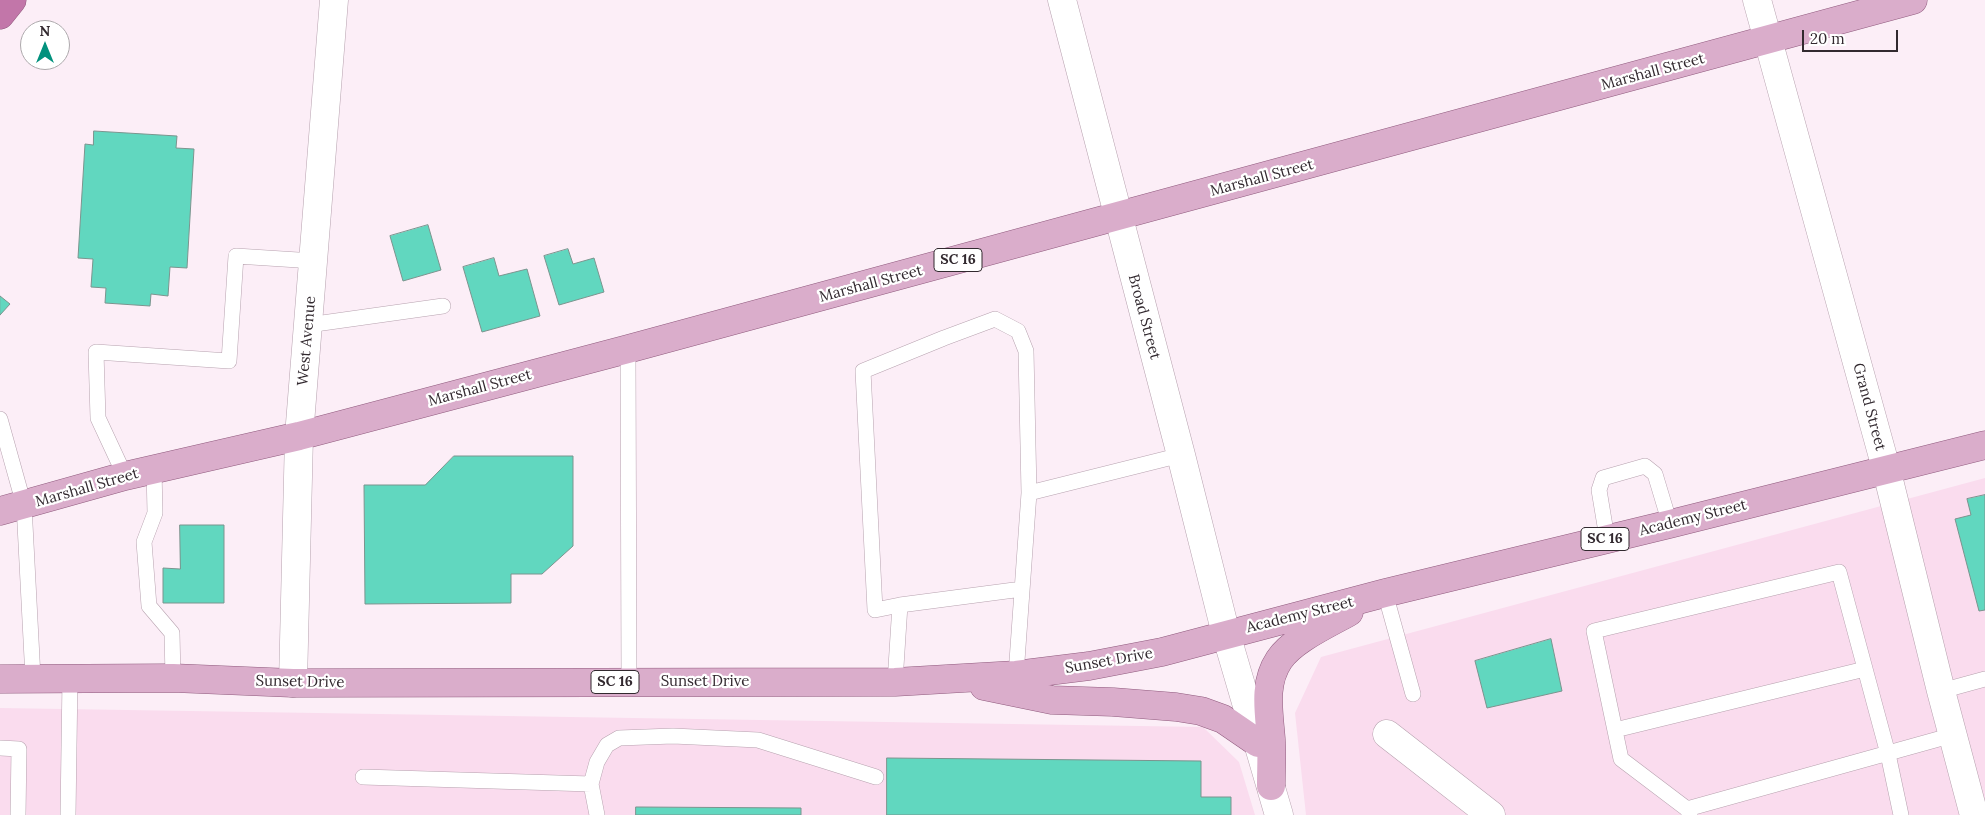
<!DOCTYPE html>
<html>
<head>
<meta charset="utf-8">
<style>
	body { margin:0 }
	#map { position:relative; width:1985px; height:815px; overflow:hidden; background:#fceef7; font-family:Lora,serif }
	canvas { display:block }
	.north { position:absolute; left:20px; top:20px; width:50px; height:50px; box-sizing:border-box; background:#fff; border:1px solid #ada9ac; border-radius:50%; rotate:0deg; font-size:14px; font-weight:700; line-height:20px; text-align:center; color:#32292f }
	.north::after { content:''; display:block; margin:auto; width:18px; height:22px; background:#02917d; clip-path:polygon(50% 0,100% 100%,50% 72%,0 100%) }
	.scale { position:absolute; left:1802px; top:30px; width:96px; height:22px; box-sizing:border-box; border:2px solid #32292f; border-top:0; padding-left:6px; font-size:15px; line-height:18px; white-space:nowrap; color:#32292f; -webkit-text-stroke:4px #fff; paint-order:stroke }
</style>
</head>
<body>
<div id="map">
<canvas width="1985" height="815"></canvas>
<div class="north">N</div>
<div class="scale">20 m</div>
</div>
<script>
const g = document.querySelector('canvas').getContext('2d');
g.lineJoin = 'round';
function paint(path, color) { g.fillStyle = color; g.fill(path, 'evenodd'); }
function stroke(path, color, width, dash) { g.strokeStyle = color; g.lineWidth = width; g.lineCap = dash ? 'butt' : 'round'; g.setLineDash(dash || []); g.stroke(path); }
function label(font, color, halo, rows, align = 'center') {
  g.font = font + ' Lora,serif'; g.lineWidth = 4.5; g.setLineDash([]); g.textBaseline = 'middle'; g.strokeStyle = halo; g.fillStyle = color; for (const [text, x, y, turn = 0] of rows) {
    g.save(); g.translate(x, y); g.rotate((+turn || 0) * Math.PI / 180); g.textAlign = isNaN(turn) ? turn : align; if (halo) g.strokeText(text, 0, 0); g.fillText(text, 0, 0); g.restore();
  }
}
const built = new Path2D(`
	M1985 478V815H1306L1295 713 1321 657Z
	M0 708 1203 727 1239 762 1255 815H0Z`);
const building = new Path2D(`
	M94 131 177 136 176 148 194 149 187 268 170 267 168 296 151 294 150 306 105 303 106 288 91 287 93 259 78 258 85 144 93 145Z
	M428 225 441 270 403 281 390 236Z
	M568 249 573 264 594 258 604 292 559 305 544 256Z
	M494 258 499 276 527 269 540 316 482 332 463 267Z
	M0 296 10 304 0 315Z
	M454 456H573V546L542 574H511V603L365 604 364 485H425Z
	M1985 495V610L1979 611 1955 519 1971 515 1967 499Z
	M180 525H224V603H163V568L180 569Z
	M1551 639 1562 691 1487 708 1475 661Z
	M887 758 1201 761V797H1231V815H887Z
	M636 807 801 808V815H636Z`);
const service = new Path2D(`
	M308 325 443 306
	M628 349 629 682
	M0 419 24 505 33 678
	M154 469 155 513 144 542 149 606 172 633 173 678
	M125 476 98 418 96 352 229 361 236 256 314 261
	M1607 538 1599 490 1603 478 1645 466 1655 474 1670 524
	M1385 593 1413 694
	M900 605 1022 589
	M1016 675 1029 493
	M895 682 900 605 875 610 863 371 944 338 995 319 1018 331 1026 351 1029 493 1181 455
	M1941 691 1985 679
	M1615 730 1865 669
	M0 748 19 749 18 815
	M363 777 591 784
	M1687 809 1953 735
	M68 815 70 678
	M597 815 591 784 597 762 607 745 619 738 673 736 758 740 876 777
	M1690 815 1687 809 1621 759 1594 631 1839 572 1888 754 1901 815`);
const minor = new Path2D(`
	M1062 0 1181 455 1226 634 1279 815
	M1757 0 1886 468 1941 691 1974 815
	M293 683 299 436 334 0
	M1387 734 1491 815`);
const primary = new Path2D(`
	M0 511 125 476 299 436 628 349 1913 0
	M0 679 173 678 293 683 895 682 1016 675 1089 666 1162 652 1385 593 1670 524 1985 445
	M984 686 1052 700 1113 702 1176 707 1201 711 1223 719 1258 743
	M1271 786C1271 770 1272 755 1271 739 1269 712 1263 684 1279 660 1292 640 1328 624 1349 612`);
const motorway = new Path2D(`
	M0 15 12 0`);
const shields = [
	[958,260,48],
	[1605,539,48],
	[615,682,48]
];
const shieldNames = [
	["SC 16",958,260],
	["SC 16",1605,539],
	["SC 16",615,682]
];
const streetNames = [
	["Marshall Street",1653,72,-15],
	["Marshall Street",1262,178,-15],
	["Marshall Street",871,284,-15],
	["Broad Street",1144,317,75],
	["West Avenue",307,341,-85],
	["Marshall Street",480,388,-15],
	["Grand Street",1869,407,75],
	["Marshall Street",87,488,-16],
	["Academy Street",1693,518,-14],
	["Academy Street",1300,615,-14],
	["Sunset Drive",1109,661,-10],
	["Sunset Drive",300,682,1],
	["Sunset Drive",705,682]
];
paint(built, '#fadcee');
paint(building, '#61d7bf');
stroke(building, '#7b948e', 1);
stroke(service, '#b7a2af', 16);
stroke(minor, '#b7a2af', 29);
stroke(primary, '#905b7e', 29);
stroke(motorway, '#905b7e', 29);
stroke(service, '#fff', 15);
stroke(minor, '#fff', 28);
stroke(primary, '#daadcb', 28);
stroke(motorway, '#c276a9', 28);
for (const [x, y, w] of shields) { const box = new Path2D(); box.roundRect(x - w / 2, y - 11.5, w, 23, 4); g.fillStyle = '#fff'; g.fill(box); stroke(box, '#32292f', 1); }
label('bold 14px', '#32292f', null, shieldNames);
label('15px', '#32292f', '#fff', streetNames);
</script>
</body>
</html>
